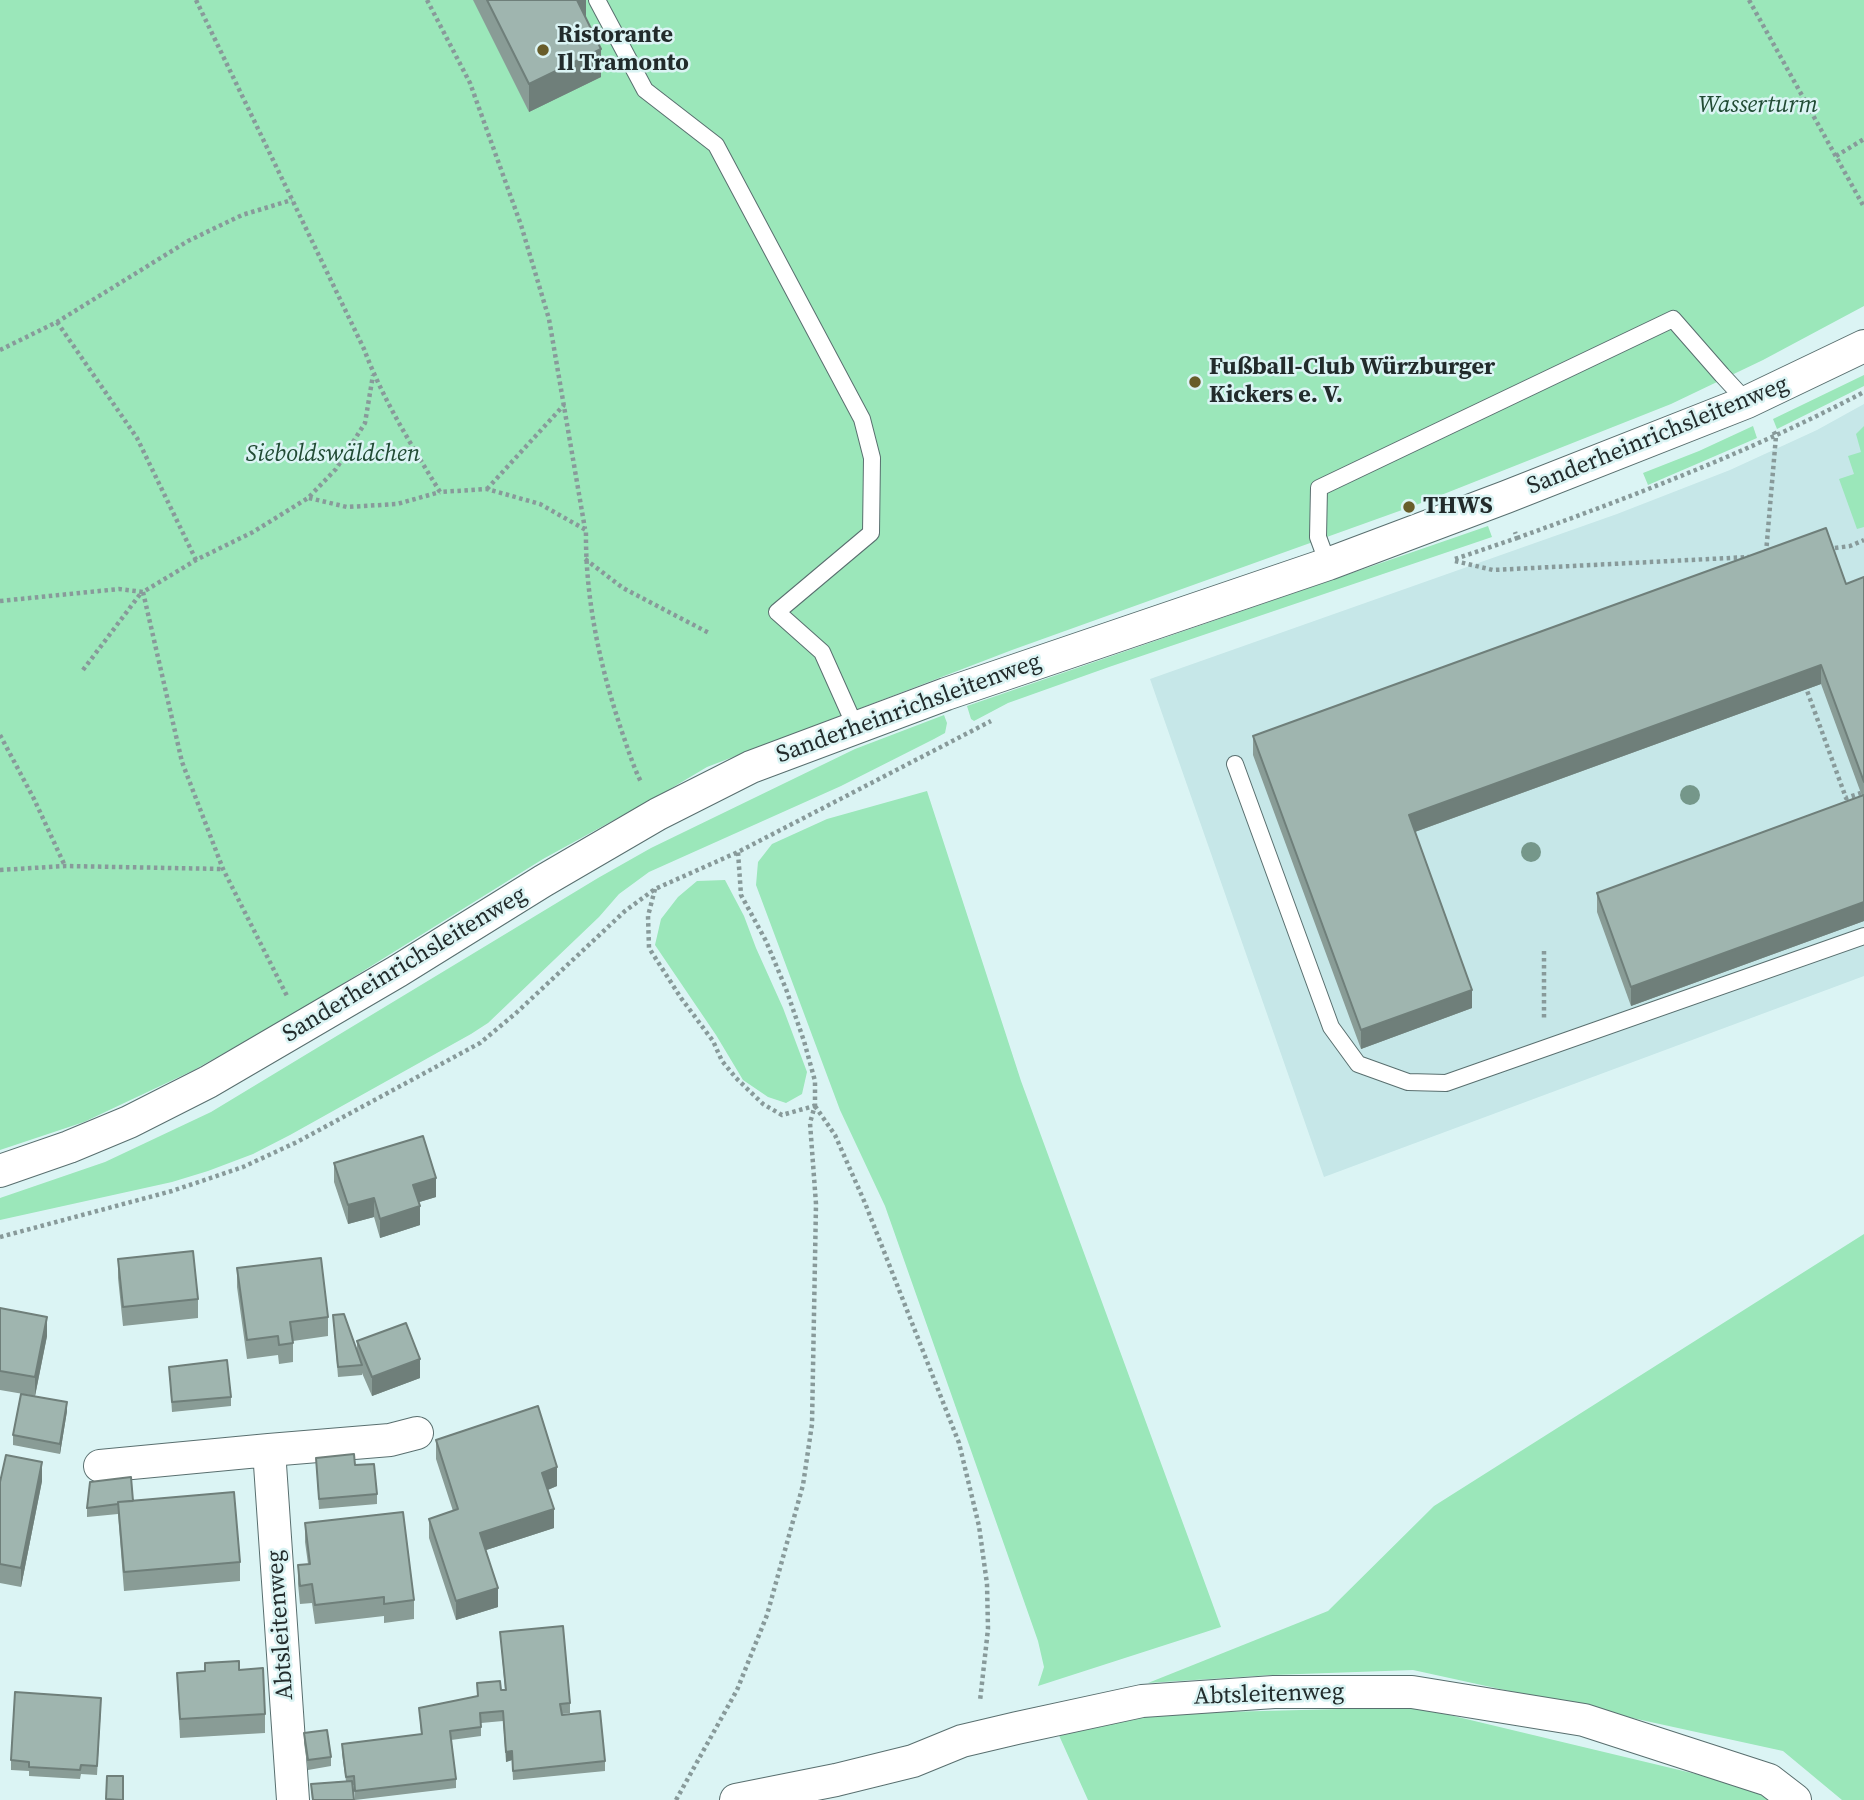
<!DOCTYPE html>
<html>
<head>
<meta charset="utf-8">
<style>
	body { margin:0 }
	canvas { display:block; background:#dbf4f4 }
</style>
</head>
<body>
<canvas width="1864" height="1800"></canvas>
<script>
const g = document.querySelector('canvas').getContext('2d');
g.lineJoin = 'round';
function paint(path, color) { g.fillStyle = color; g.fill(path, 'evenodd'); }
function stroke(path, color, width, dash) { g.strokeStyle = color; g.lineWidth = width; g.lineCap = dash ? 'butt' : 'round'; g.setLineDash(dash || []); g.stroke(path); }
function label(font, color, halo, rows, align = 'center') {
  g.font = font + ' "Source Serif 4",serif'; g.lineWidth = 5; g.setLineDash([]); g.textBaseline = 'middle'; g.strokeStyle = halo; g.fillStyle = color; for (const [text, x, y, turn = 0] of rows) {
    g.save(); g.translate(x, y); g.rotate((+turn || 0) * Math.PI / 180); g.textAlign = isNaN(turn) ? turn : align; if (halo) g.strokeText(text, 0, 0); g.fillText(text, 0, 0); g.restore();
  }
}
const built = new Path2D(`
	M1864 404V976L1324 1177 1150 679 1617 514 1730 470 1817 430Z`);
const green = new Path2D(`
	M0 0H1864V306L1763 360 1671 404 1416 505 1012 650 707 767 665 792 543 859 299 1011 194 1070 84 1122 0 1150Z
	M1864 375V386L1777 429 1773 419Z
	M1753 426 1757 438 1648 485 1643 473 1699 451Z
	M1864 426V527L1857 529 1839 479 1854 474 1848 456 1861 452 1856 434Z
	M1488 526 1492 537 1109 667 1008 703 974 721 971 719 967 706Z
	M944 715 947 723 945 733 934 739 841 786 649 872 619 894 599 917 488 1023 471 1034 290 1135 253 1154 208 1171 172 1182 0 1220V1198L105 1162 211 1112 598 878 651 848 855 749Z
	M927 791 1021 1081 1221 1627 1038 1686 1044 1667 1038 1641 885 1206 840 1110 756 885 758 862 772 844 827 819Z
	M725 880 744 916 756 948 783 1008 807 1072 802 1094 786 1103 768 1097 743 1080 716 1035 655 945 661 919 678 897 697 881Z
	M1864 1234V1800H1842L1783 1751 1413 1670 1272 1675 1148 1683 1328 1611 1434 1506Z
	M1416 1707 1767 1791 1779 1800H1088L1057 1731 1148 1714Z`);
const path = new Path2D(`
	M196 0 364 349C383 400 412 446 440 492L487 489 540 504 586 530C585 598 600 667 622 732 628 749 633 766 641 782
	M427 0 470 83 521 225 549 319 585 529
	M1749 0 1864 207
	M1836 156 1864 139
	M57 322 137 438 196 560
	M0 350 57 322 188 241 242 215 292 200
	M487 489 564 405
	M309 498 347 507 397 504 440 492
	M1517 538C1636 495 1752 451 1864 392
	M1828 549 1850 546 1864 540
	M1766 553 1776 436 1773 430
	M585 559 623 588 709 633
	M1455 559 1517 538 1515 532
	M1455 561 1493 570 1749 557
	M143 592 182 762 223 869 287 996
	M0 601 119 589 143 592 196 560 253 532 308 498 336 469 365 423 373 375
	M83 670 141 593
	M1805 685 1846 798 1861 793
	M0 735 34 799 65 866
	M0 870 65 866 223 869
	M655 889 648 916 649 948 681 998 713 1041 722 1061 736 1078 763 1104 782 1115 814 1106
	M1544 951V1019
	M815 1106 835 1135 865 1203 959 1443 979 1526 987 1584 988 1629 980 1701
	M0 1237 172 1191 243 1167 297 1142 480 1043 515 1014 625 911 655 889 738 852 991 721
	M676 1800 737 1690 767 1615 803 1485 812 1424 816 1204 810 1123 815 1105V1081L804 1041 786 989 766 941 741 895 738 852`);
const lane = new Path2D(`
	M597 0 645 90 716 145 862 419 872 458 871 533 777 612 822 652 856 728
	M1328 564 1318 537 1319 488 1673 319 1722 375 1747 402
	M1235 764 1331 1027 1358 1064 1408 1082 1446 1083 1864 936`);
const street = new Path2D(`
	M0 1171 69 1147 129 1122 208 1082 398 971 543 881 658 814 751 767 946 694 1328 564 1506 497 1747 402 1864 346
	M269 1450 293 1800
	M100 1466 269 1450 390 1440 417 1433
	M736 1800 836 1780 913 1761 962 1741 1017 1728 1142 1701 1274 1692H1412L1584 1720 1769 1780 1795 1800`);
const trees = [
	[1690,795],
	[1531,852]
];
const wall = new Path2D(`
	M473 0H586L585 18 601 77 529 112Z
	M1864 577V921L1631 1006 1597 912V893L1862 796 1821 684 1415 832 1472 1008 1361 1049 1253 755V736L1846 584Z
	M334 1163 436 1197 419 1202 420 1225 380 1238 374 1217 348 1224 334 1182Z
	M118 1259 198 1299V1318L123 1326 118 1278Z
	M237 1268 328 1317V1336L293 1341V1362L279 1364 278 1355 247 1359 237 1287Z
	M0 1308 47 1336 35 1396 0 1390Z
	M333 1315 357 1351V1341L420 1378 372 1396 362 1373V1375L338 1377Z
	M169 1367 231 1397V1406L172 1412Z
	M67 1411 60 1454 13 1445V1435Z
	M436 1440 557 1486 548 1490 554 1528 486 1550 498 1607 456 1620 429 1538V1519L453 1511 436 1459Z
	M316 1458 377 1494V1504L319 1509Z
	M42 1481 21 1587 0 1583V1482Z
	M133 1501 240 1562V1581L124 1591 118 1514 87 1517V1508Z
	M305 1523 414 1600V1619L384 1623V1616L315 1624 312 1603 300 1604 298 1584V1565L308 1564 305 1542Z
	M500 1632 570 1703V1713L561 1714 605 1761V1771L513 1780 512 1760 506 1762 503 1721 481 1723V1736L451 1740 456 1779V1788L355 1800 354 1785H352L354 1800H312L311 1784 346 1781 342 1754V1744L421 1734 419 1708 477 1696V1683L501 1690H505Z
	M239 1670 265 1714V1733L180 1738 177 1673Z
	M101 1707 97 1775 81 1774 80 1779 29 1776V1771L11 1770V1760Z
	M304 1733 331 1757V1766L308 1770 304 1743Z`);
const shadedWall = new Path2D(`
	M574 0H586V17L574 24Z
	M601 49V77L529 112V84Z
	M1821 665V684L1409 834V815Z
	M1864 902V921L1631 1006V987Z
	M1472 990V1008L1361 1049V1030Z
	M436 1178V1197L413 1204V1185Z
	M374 1198V1217L348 1224V1205Z
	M420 1206V1225L380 1238V1219Z
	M47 1317V1336L35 1396V1377Z
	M420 1359V1378L372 1396V1377Z
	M67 1402V1411L60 1454V1444Z
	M42 1462V1481L21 1587V1568Z
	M557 1467V1486L542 1492V1473Z
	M554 1509V1528L480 1552V1533Z
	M498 1588V1607L456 1620V1601Z
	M512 1751V1760L506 1762V1752Z`);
const building = new Path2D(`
	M487 0H577L601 49 529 84Z
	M1826 528 1846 584 1864 577V782L1821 665 1409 815 1472 990 1361 1030 1253 736Z
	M1864 795V902L1631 987 1597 893Z
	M423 1136 436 1178 413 1185 420 1206 380 1219 374 1198 348 1205 334 1163Z
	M193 1251 198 1299 123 1307 118 1259Z
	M321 1258 328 1317 290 1322 293 1343 279 1345 278 1336 247 1340 237 1268Z
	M0 1308 47 1317 35 1377 0 1371Z
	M344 1314 362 1365 338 1367 333 1315Z
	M406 1323 420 1359 372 1377 357 1341Z
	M227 1360 231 1397 172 1402 169 1367Z
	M21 1394 67 1402 60 1444 13 1435Z
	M538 1406 557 1467 542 1473 554 1509 480 1533 498 1588 456 1601 429 1519 458 1509 436 1440Z
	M354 1454 355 1465 374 1464 377 1494 319 1499 316 1458Z
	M6 1455 42 1462 21 1568 0 1564V1482Z
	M131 1477 133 1501 118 1502V1504L87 1508 90 1482Z
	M234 1492 240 1562 124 1572 118 1502Z
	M403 1512 414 1600 384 1604V1597L315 1605 312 1584 300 1586 298 1565 310 1564 305 1523Z
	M563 1626 570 1703 560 1704 562 1715 600 1711 605 1761 513 1771 512 1751 506 1752 503 1711 480 1713 481 1727 450 1731 456 1779 355 1791 354 1776 346 1777 342 1744 422 1734 419 1708 478 1696 477 1683 500 1681 501 1690H506L500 1632Z
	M239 1661V1670L263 1668 265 1714 180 1719 177 1673 205 1671V1663Z
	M15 1692 101 1698 97 1766 81 1765 80 1770 29 1767V1762L11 1760Z
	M327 1730 331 1757 308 1760 304 1733Z
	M107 1776H123V1800L106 1799Z
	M352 1781 354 1800H313L311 1784Z`);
const markers = [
	[543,50,7,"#685d2a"],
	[1195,382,7,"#685d2a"],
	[1409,507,7,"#685d2a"]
];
const poiNames = [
	["Ristorante",557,36],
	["Il Tramonto",557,64],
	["Fußball-Club Würzburger",1209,368],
	["Kickers e. V.",1209,396],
	["THWS",1423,507]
];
const parkNames = [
	["Wasserturm",1758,106],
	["Sieboldswäldchen",333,455]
];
const streetNames = [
	["Sanderheinrichsleitenweg",1658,436,-22],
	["Sanderheinrichsleitenweg",909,709,-20],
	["Sanderheinrichsleitenweg",405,965,-31],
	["Abtsleitenweg",281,1625,-94],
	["Abtsleitenweg",1269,1695,-2]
];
paint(built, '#c6e7e8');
paint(green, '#9be7ba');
stroke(lane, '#596f6f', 18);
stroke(street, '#596f6f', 34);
stroke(path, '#889a9a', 4.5, [3.5, 3.5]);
stroke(lane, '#fff', 16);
stroke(street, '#fff', 32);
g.fillStyle = '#75978a';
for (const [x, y] of trees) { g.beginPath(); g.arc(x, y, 10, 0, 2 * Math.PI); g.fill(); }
paint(wall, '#899c96');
paint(shadedWall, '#6f7f7a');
paint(building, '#9fb5af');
stroke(building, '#6f7f7a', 2);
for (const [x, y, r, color] of markers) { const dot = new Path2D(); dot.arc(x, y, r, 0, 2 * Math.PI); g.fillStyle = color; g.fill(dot); stroke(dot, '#dbf4f4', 2.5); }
label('bold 24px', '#222b2b', '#dbf4f4', poiNames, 'left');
label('italic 24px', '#214b34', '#dbf4f4', parkNames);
label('24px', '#222b2b', '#dbf4f4', streetNames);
</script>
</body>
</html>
